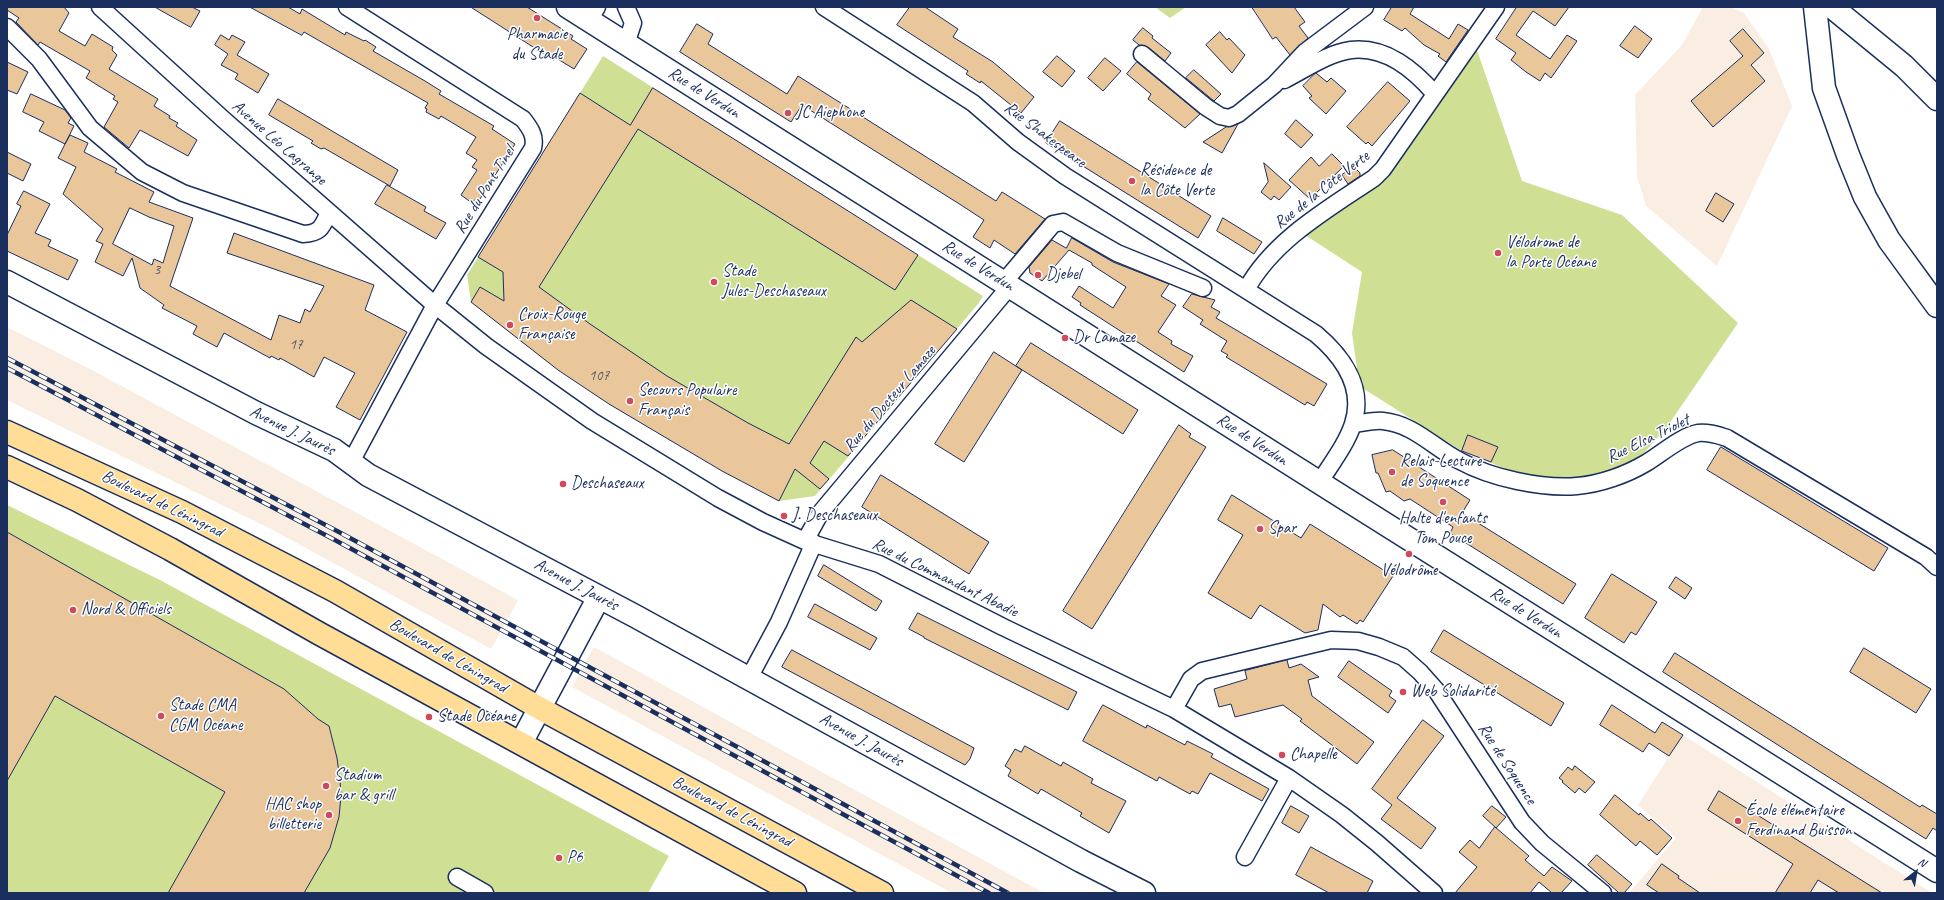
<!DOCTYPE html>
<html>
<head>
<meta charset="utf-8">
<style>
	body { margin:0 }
	#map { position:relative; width:1944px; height:900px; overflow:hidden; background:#fff; font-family:Caveat,sans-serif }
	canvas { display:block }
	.frame { position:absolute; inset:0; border:8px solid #1b2f5e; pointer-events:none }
	.north { position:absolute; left:1896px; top:852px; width:40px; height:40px; -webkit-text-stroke:3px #fff; paint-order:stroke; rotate:31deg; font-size:11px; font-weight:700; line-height:16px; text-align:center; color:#1b2f5e }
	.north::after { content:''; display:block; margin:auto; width:14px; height:18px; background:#1b2f5e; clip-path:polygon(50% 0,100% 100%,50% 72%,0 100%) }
</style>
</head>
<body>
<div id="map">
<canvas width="1944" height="900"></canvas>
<div class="frame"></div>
<div class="north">N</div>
</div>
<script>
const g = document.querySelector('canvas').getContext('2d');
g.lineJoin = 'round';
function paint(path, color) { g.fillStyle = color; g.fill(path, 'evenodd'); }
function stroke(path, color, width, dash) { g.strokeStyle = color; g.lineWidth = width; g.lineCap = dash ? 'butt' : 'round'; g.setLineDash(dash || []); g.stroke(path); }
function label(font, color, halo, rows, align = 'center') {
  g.font = font + ' Caveat,sans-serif'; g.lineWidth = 3; g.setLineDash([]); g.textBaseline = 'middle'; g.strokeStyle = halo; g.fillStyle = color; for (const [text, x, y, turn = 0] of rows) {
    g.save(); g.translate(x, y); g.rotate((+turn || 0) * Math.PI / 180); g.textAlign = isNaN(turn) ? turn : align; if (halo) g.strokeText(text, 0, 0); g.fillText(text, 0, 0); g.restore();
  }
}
const built = new Path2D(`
	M1703 7H1731L1744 13 1769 49 1792 106 1717 266 1646 206 1637 176 1635 95 1682 45Z
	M7 327 92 370 518 600 491 649 271 529 7 400Z
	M594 647 754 735 1044 893H952L572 687Z
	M1683 735 1691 740 1932 893H1629L1676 838 1638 805Z`);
const green = new Path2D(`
	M1155 7H1186L1170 18Z
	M1477 50 1522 181 1622 215 1738 323 1669 424 1645 452 1623 467 1593 477 1547 479 1511 471 1462 451 1364 389 1357 369 1352 333 1362 272 1305 235 1385 178Z
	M603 56 983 296 978 304 815 496 779 501 722 471 609 404 558 370 471 302 467 275Z
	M7 505 160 580 669 856 648 893H7Z`);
const building = new Path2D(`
	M7 7H64L69 13 59 31 85 46 92 34 113 47 112 50 117 55 109 69 158 99 154 106 170 116 169 118 178 123 176 126 197 140 188 156 140 130 129 148 104 127 118 102 113 99 115 96 86 78 90 71 40 42 38 45 16 22 19 18 7 10Z
	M155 7H192L200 11 191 27Z
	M250 7H288L300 14 302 9 345 35 346 32 364 41 365 40 376 47 373 51 425 81 441 91 439 94 494 126 492 129 515 144 478 202 474 200 472 203 461 195 477 170 472 167 477 160 466 153 476 137 441 116 439 119 426 112 427 109 425 108 428 103 304 32 302 35Z
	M471 7H527L573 36 571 39 587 49 574 69 556 58 554 60Z
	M910 7H925L958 29 953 37 993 62 1034 97 1021 113 981 81 980 83 966 74 968 71 897 25Z
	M1252 7H1294L1305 22 1299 26 1308 38 1290 55 1276 37 1273 39Z
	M1392 7H1414L1410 14 1449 39 1458 24 1468 30 1446 62 1438 56 1440 54 1424 45 1405 28 1402 31 1384 20Z
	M1517 7H1569L1555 26 1533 11 1516 35 1550 59 1567 35 1577 41 1551 78 1545 73 1540 81 1526 72 1511 60 1516 53 1496 39Z
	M697 24 713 34 708 44 787 94 798 76 996 201 1002 192 1045 219 1015 254 994 240 990 248 973 237 984 220 961 205 802 105 791 122 680 52Z
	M1635 26 1652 39 1638 58 1620 46Z
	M1143 28 1153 36 1152 38 1171 53 1165 61 1148 47 1139 45 1133 40Z
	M1743 29 1764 53 1751 65 1765 81 1713 127 1691 101 1743 56 1730 41Z
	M1220 32 1227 40 1229 38 1245 55 1232 73 1206 45Z
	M221 35 229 40 232 35 245 42 237 55 269 74 258 93 235 79 238 74 221 65 228 54 215 45Z
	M1057 56 1075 71 1062 87 1043 72Z
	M1105 58 1121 71 1103 91 1088 78Z
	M7 62 28 72 17 94 7 90Z
	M1137 62 1200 114 1185 128 1148 99 1151 94 1127 74Z
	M1194 70 1221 94 1214 101 1186 78Z
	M1316 73 1327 82 1331 78 1346 91 1326 114 1309 98 1312 96 1303 86Z
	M1388 82 1410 101 1372 146 1368 142 1366 144 1347 127Z
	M653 88 918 255 895 290 638 129 539 287 590 324 667 376 748 423 789 444 856 337 862 342 911 300 957 329 848 456 824 441 810 463 829 479 820 489 795 469 779 501 722 471 609 404 558 370 471 302 480 287 504 301 503 272 478 257 580 93 630 125Z
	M31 94 65 110 71 118 68 123 74 126 65 144 70 135 88 143 84 152 117 169 115 172 154 192 149 202 193 218 170 286 271 340 279 315 300 323 305 309 310 312 324 286 227 253 234 233 374 285 365 310 407 332 360 420 336 407 355 373 324 357 314 377 280 358 279 360 271 356 270 358 224 333 217 347 193 334 197 326 162 308 164 305 140 288 132 258 123 276 95 262 103 244 96 241 103 229 63 194 76 167 58 158 65 144 39 131 44 122 23 112ZM130 208 149 217 174 226 163 263 154 259 152 265 113 244Z
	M278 99 398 170 390 186 324 148 321 149 311 143 313 141 269 115Z
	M1296 120 1313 135 1301 148 1285 134Z
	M1060 121 1211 216 1198 238 1046 143Z
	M1238 124 1222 153 1203 142 1226 127Z
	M7 152 31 164 23 181 7 173Z
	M1332 154 1344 166 1310 199 1289 180 1311 157 1319 166Z
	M1264 163 1291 187 1279 200 1274 196 1271 200 1261 192 1268 182Z
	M1354 167 1360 173V176L1348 184 1342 175Z
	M387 185 426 207 424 211 446 223 436 239 375 204Z
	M24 191 50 204 35 233 51 240 48 246 78 260 68 280 7 251V235L21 206 17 204Z
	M1716 193 1734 204 1723 222 1706 211Z
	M1223 218 1262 242 1254 254 1217 231Z
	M1072 238 1113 262 1169 284 1161 296 1176 305 1158 332 1172 341 1171 344 1193 356 1184 372 1080 305 1081 303 1072 297 1079 286 1113 308 1126 287 1092 265V263L1069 250 1042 281 1030 273 1029 267 1052 240 1066 248Z
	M1192 294 1215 300 1211 307 1220 312 1216 318 1327 384 1314 406 1307 402 1305 405 1226 357 1228 355 1221 351 1227 341 1200 324 1203 320 1183 307Z
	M1031 343 1138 410 1123 434 1016 366Z
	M994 352 1022 370 964 462 935 444Z
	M1179 425 1191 434 1189 437 1206 447 1092 629 1063 611Z
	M1468 435 1498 447 1491 462 1462 451Z
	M1721 447 1888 548 1874 571 1707 470Z
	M1393 450 1470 500 1462 513 1576 584 1563 604 1450 533 1453 527 1410 499 1404 501 1390 491 1386 492 1378 473H1376L1372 455Z
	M881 475 989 542 969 574 862 507Z
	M1232 495 1301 538 1310 524 1393 576 1363 622 1360 620 1357 624 1343 615 1340 617 1323 604 1318 630 1305 633 1260 605 1251 619 1208 593 1243 535 1218 520Z
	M7 532 284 689 318 719 329 726 337 758 340 780 341 796 339 817 330 848 304 893H168L225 792 55 696 7 781Z
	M824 565 882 601 876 611 818 576Z
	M1612 574 1657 602 1636 635 1631 632 1624 643 1585 618Z
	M1676 577 1692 588 1685 599 1669 588Z
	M815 604 877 638 870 650 808 617Z
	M918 613 1077 692 1068 710 924 638V637L909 629Z
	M1444 630 1564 703 1551 726 1431 652Z
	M1864 648 1931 689 1916 713 1850 672Z
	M792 650 974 748 970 759 965 765 782 667Z
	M1675 653 1920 807 1922 805 1937 814V831L1933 828 1926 839 1663 672Z
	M1287 660 1289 668 1301 664 1319 677 1308 680 1312 696 1374 742 1357 764 1300 721 1302 719 1283 705 1235 717 1231 704 1219 707 1214 689 1247 679 1245 671Z
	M1349 661 1392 691 1389 696 1396 701 1388 713 1338 677Z
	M1103 705 1146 728 1147 725 1185 745 1187 741 1213 754 1211 757 1269 789 1262 801 1210 773 1198 794 1192 791 1190 794 1159 777 1157 781 1083 741Z
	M1612 705 1655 733 1662 722 1683 735 1669 756 1649 743 1643 752 1600 725Z
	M1423 720 1444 736 1397 798 1436 828 1421 849 1381 819 1392 805 1372 789Z
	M1025 746 1061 766 1063 762 1093 779 1091 783 1126 801 1109 833 1080 816 1082 813 1041 789 1038 794 1008 776 1011 770 1005 766 1015 749 1021 752Z
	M1575 766 1595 782 1585 793 1579 788 1575 793 1562 782 1563 781 1559 778 1568 767 1572 770Z
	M1719 791 1882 893H1839L1818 880 1810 893H1775L1793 864 1708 810Z
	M1615 795 1639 815 1640 813 1649 821 1651 819 1672 838 1657 855 1640 841 1636 846 1600 815Z
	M1291 806 1309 816 1299 833 1282 823Z
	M1492 806 1506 817 1496 828 1483 816Z
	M1495 827 1529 856 1525 860 1544 876 1552 867 1572 881 1561 893H1552L1539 882 1530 893H1455L1477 867 1459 852 1470 840 1479 848Z
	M1311 847 1373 881 1367 893H1329L1296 875Z
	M1597 855 1632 884 1624 893H1619L1588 865Z
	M1662 864 1679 876 1678 878 1700 893H1659L1647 885Z`);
const street = new Path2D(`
	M100 7 224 120 435 305 486 346 592 421 718 498 763 522 805 541 879 564 1003 627 1174 709 1289 778 1342 815 1377 843 1434 893
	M347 7 523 119C530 128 536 136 533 148L435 305 351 462
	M824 7 973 103 1018 142 1065 176 1316 334C1342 356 1365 387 1353 424 1346 445 1331 464 1319 483
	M589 20 597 7
	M7 27 39 59 90 128 142 172 183 193 303 234C321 233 322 227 329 212
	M626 44 633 23 626 7
	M1142 54 1206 107 1220 116 1229 118 1238 114 1274 85 1305 52 1365 7
	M1284 80C1304 70 1328 53 1351 50 1386 46 1414 70 1435 94
	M1004 282 1053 224 1063 222 1117 253 1203 288
	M1246 290C1273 240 1328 209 1374 178L1383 169 1496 7
	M1353 424C1363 423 1374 420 1383 421 1414 424 1434 448 1460 461 1491 478 1542 489 1577 486 1600 484 1626 475 1646 463 1660 455 1681 436 1698 433 1709 432 1717 435 1727 438L1926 557 1937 567
	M805 541 821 512 1010 286
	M749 678 779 622 814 543
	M1174 709 1191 679 1202 671 1331 640 1358 641 1379 647 1403 657 1420 672 1436 690 1522 822 1542 843 1603 893
	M1245 857 1289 778
	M457 877 485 893`);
const secondary = new Path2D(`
	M568 7 1336 493 1937 871
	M1815 7 1824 88 1848 155 1865 197 1889 240 1937 306
	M1832 7 1904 66 1937 99
	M7 282 256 413 334 450 368 475 635 616 1081 861 1144 893
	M521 743 599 597`);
const primary = new Path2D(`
	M7 432 182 512 335 591 541 709 882 893
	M7 467 77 500 170 549 320 634 795 893`);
const rail = new Path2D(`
	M7 358 337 531 1008 893
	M7 368 333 539 989 893`);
const markers = [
	[537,18,4,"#d1495b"],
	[788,113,4,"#d1495b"],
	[1132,181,4,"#d1495b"],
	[1498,253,4,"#d1495b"],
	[1038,275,4,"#d1495b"],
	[714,282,4,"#d1495b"],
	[510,325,4,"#d1495b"],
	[1065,338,4,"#d1495b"],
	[630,401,4,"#d1495b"],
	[1392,472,4,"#d1495b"],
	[563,484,4,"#d1495b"],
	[1443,502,4,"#d1495b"],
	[784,516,4,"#d1495b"],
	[1260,529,4,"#d1495b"],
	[1409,554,4,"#d1495b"],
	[73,610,4,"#d1495b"],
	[1403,692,4,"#d1495b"],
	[161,716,4,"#d1495b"],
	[429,717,4,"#d1495b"],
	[1282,755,4,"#d1495b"],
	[326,786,4,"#d1495b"],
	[329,815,4,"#d1495b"],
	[1738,821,4,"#d1495b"],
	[559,858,4,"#d1495b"]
];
const numberNames = [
	["3",157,270],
	["17",296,345],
	["107",599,376]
];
const poiNames = [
	["Pharmacie",537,35,"center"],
	["du Stade",537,55,"center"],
	["JC Aiephone",796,113],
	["Résidence de",1140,171],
	["la Côte Verte",1140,191],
	["Vélodrome de",1506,243],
	["la Porte Océane",1506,263],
	["Stade",722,272],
	["Jules-Deschaseaux",722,292],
	["Djebel",1046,275],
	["Croix-Rouge",518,315],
	["Française",518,335],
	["Dr Lamaze",1073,338],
	["Secours Populaire",638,391],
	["Français",638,411],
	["Relais-Lecture",1400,462],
	["de Soquence",1400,482],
	["Deschaseaux",571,484],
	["J. Deschaseaux",792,516],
	["Halte d'enfants",1443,519,"center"],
	["Tom Pouce",1443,539,"center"],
	["Spar",1268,529],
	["Vélodrôme",1409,571,"center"],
	["Nord & Officiels",81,610],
	["Web Solidarité",1411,692],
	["Stade CMA",169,706],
	["CGM Océane",169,726],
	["Stade Océane",437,717],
	["Chapelle",1290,755],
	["Stadium",334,776],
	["bar & grill",334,796],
	["HAC shop",321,805,"right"],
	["billetterie",321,825,"right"],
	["École élémentaire",1746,811],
	["Ferdinand Buisson",1746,831],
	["P6",567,858]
];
const streetNames = [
	["Rue de Verdun",704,93,32],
	["Rue Shakespeare",1045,135,37],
	["Avenue Léo Lagrange",279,143,41],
	["Rue du Pont Tinel",485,190,-58],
	["Rue de la Côte Verte",1322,190,-38],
	["Rue de Verdun",978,266,32],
	["Rue du Docteur Lamaze",890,399,-50],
	["Avenue J. Jaurès",292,431,26],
	["Rue Elsa Triolet",1648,439,-26],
	["Rue de Verdun",1252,440,33],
	["Boulevard de Léningrad",162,504,26],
	["Rue du Commandant Abadie",945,578,26],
	["Avenue J. Jaurès",576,585,28],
	["Rue de Verdun",1526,613,32],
	["Boulevard de Léningrad",448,656,30],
	["Avenue J. Jaurès",861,740,29],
	["Rue de Soquence",1507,764,57],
	["Boulevard de Léningrad",732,812,28]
];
paint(built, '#f9eee1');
paint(green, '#cfe094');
paint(building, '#eac69b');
stroke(building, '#1b2f5e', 1);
stroke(street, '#1b2f5e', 19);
stroke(secondary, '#1b2f5e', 25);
stroke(primary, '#1b2f5e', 25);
stroke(street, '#fff', 16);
stroke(secondary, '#fff', 22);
stroke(primary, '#ffdd96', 22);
stroke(rail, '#1b2f5e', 4.5);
stroke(rail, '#fff', 3, [9]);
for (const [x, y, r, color] of markers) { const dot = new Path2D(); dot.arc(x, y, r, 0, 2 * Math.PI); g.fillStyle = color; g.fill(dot); stroke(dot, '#fff', 1.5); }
label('15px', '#4f556d', null, numberNames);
label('17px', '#1b2f5e', '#fff', poiNames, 'left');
label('17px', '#1b2f5e', '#fff', streetNames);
</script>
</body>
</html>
